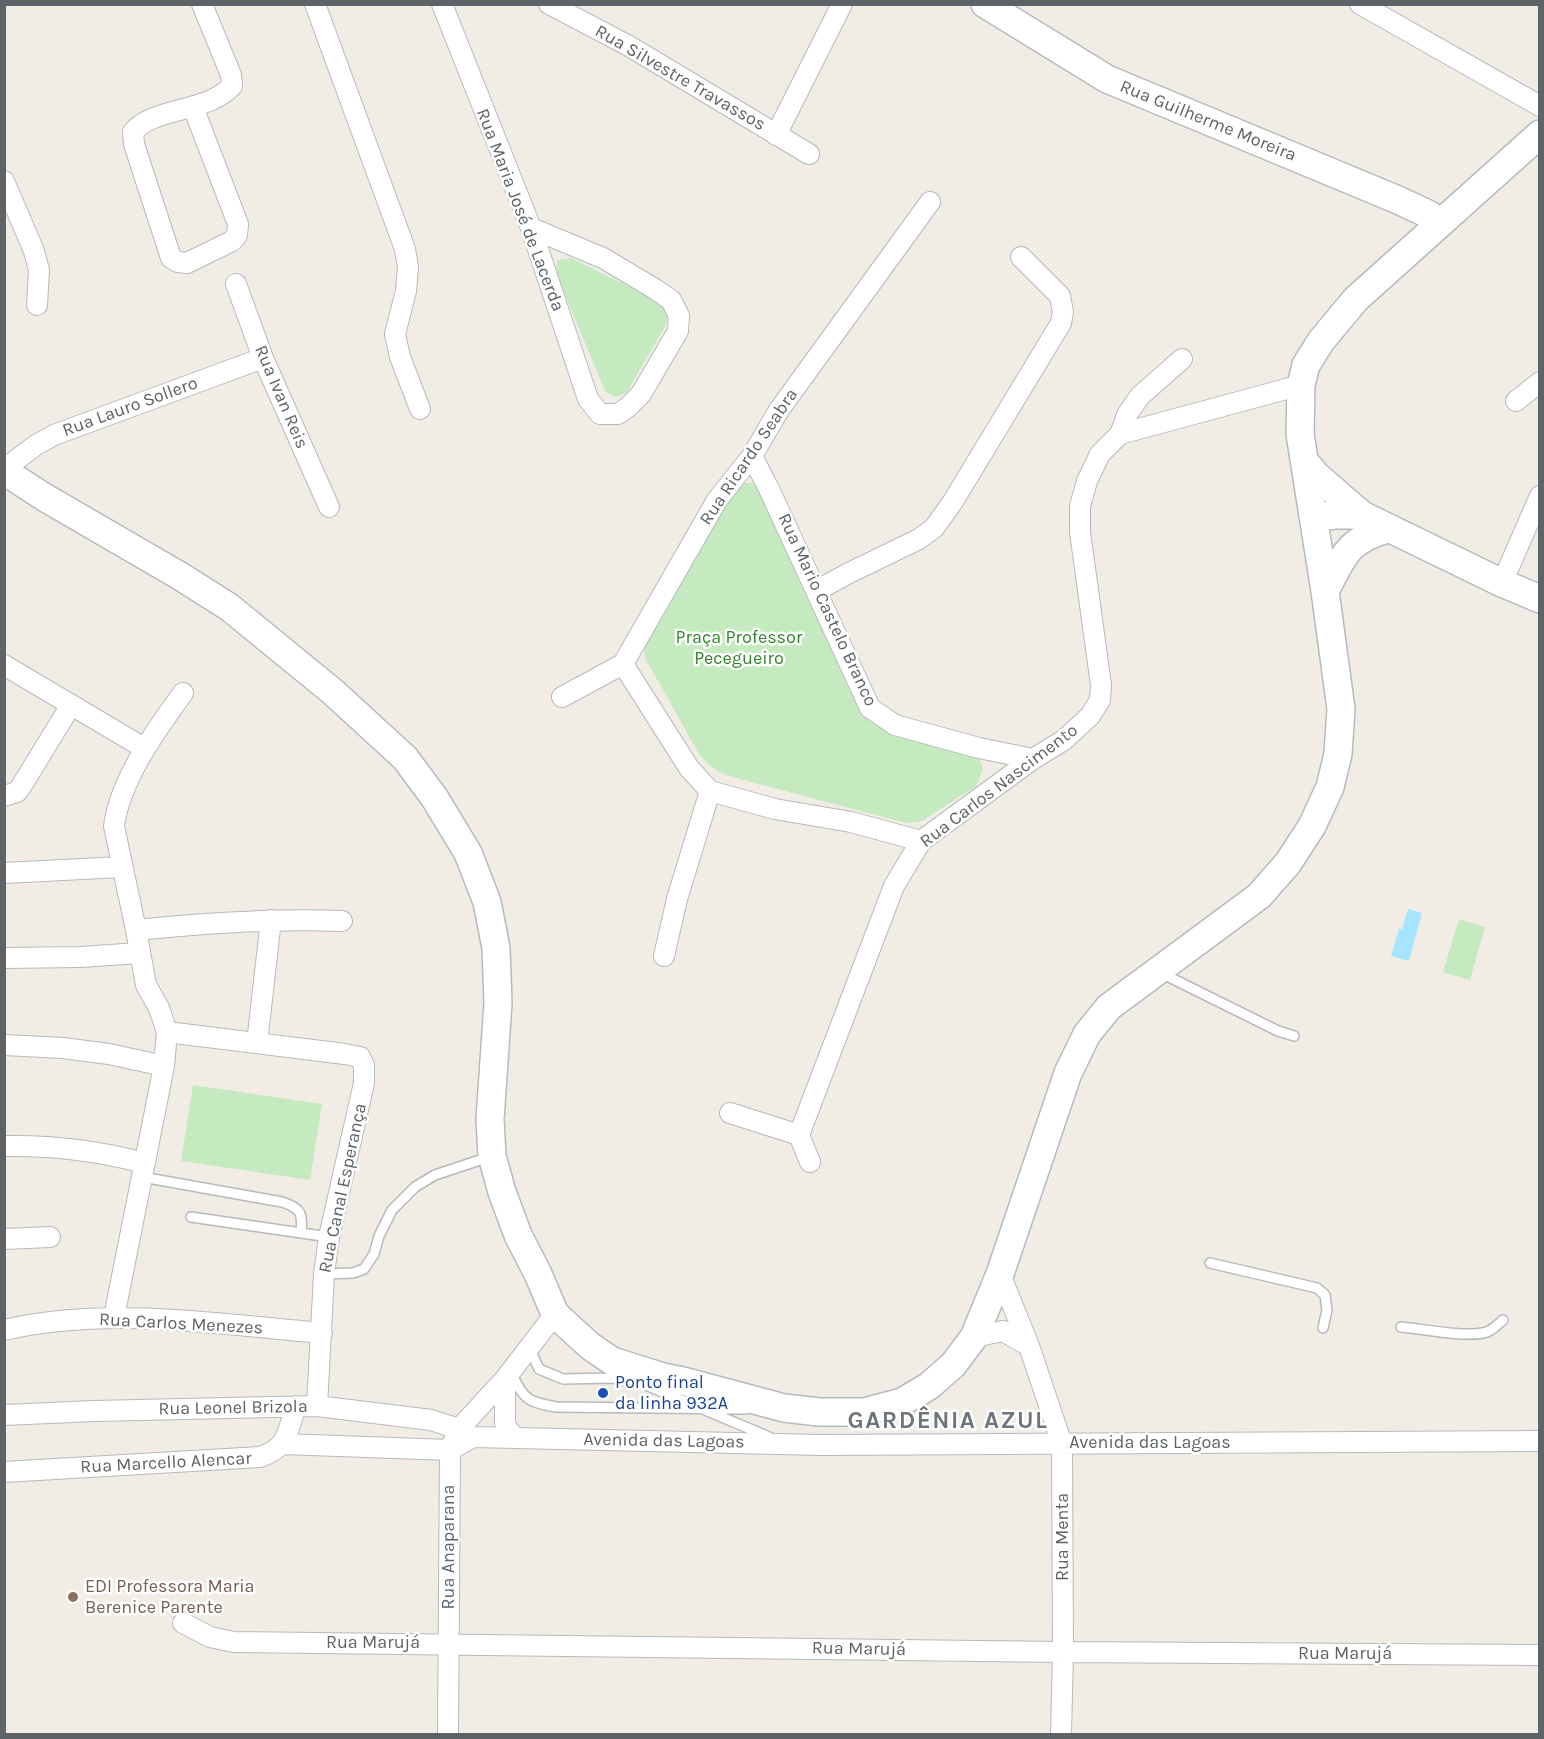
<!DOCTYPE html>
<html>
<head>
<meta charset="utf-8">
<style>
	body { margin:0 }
	#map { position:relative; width:1544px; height:1739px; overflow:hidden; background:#f1ede5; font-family:Karla,sans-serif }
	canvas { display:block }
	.frame { position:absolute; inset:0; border:6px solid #5d6367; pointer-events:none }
</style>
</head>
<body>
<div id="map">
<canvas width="1544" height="1739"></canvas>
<div class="frame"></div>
</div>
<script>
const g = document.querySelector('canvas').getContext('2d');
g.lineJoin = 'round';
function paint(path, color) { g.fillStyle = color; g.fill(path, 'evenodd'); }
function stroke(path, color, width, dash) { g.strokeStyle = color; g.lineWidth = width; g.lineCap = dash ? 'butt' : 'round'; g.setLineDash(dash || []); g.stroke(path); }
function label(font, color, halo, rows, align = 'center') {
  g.font = font + ' Karla,sans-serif'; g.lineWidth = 5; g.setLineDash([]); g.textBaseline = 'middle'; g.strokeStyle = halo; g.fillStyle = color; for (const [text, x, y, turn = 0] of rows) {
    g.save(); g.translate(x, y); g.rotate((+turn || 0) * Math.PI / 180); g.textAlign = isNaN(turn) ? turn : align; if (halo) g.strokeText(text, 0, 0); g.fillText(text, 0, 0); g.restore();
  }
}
const green = new Path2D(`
	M571 258 661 302 667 312V323L627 392 616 397 605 391 556 273 557 260Z
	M740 483H752L759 489 868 715 979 756 983 770 976 786 922 821 906 823 725 775 710 766 699 754 645 658 643 644 734 488Z
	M1459 919 1485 927 1470 980 1443 972Z
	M193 1085 322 1104 310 1180 181 1161Z`);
const water = new Path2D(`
	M1408 909 1422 913 1409 961 1391 956 1399 929H1402Z`);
const lane = new Path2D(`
	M1161 973 1278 1031 1294 1036
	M142 1177 282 1202C301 1208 303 1213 301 1233
	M191 1217 329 1237
	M1210 1263 1317 1288 1325 1295 1327 1310 1323 1328
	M324 1274 353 1273 364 1269 374 1254 379 1236 392 1210 415 1187 435 1175 489 1157
	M1401 1327C1424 1329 1461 1337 1483 1333 1491 1332 1497 1325 1503 1320
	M529 1347 539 1369 563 1379 615 1378 646 1385 769 1437
	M510 1371C525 1399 524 1401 556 1407L746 1409`);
const street = new Path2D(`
	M315 4 405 249 408 267 406 291 395 334 400 357 420 409
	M442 4 531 228 588 399 600 414H618L628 407 641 394 678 331 679 316 671 300 655 289 603 258 531 228
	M549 4 629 46 809 154
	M1360 4 1540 106
	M193 107 238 224 237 235 232 241 187 263 178 262 171 258 134 144 133 132C153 107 207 113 232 86L231 75 202 4
	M776 135 842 4
	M4 181 34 251 39 270 37 305
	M236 284 263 358 329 507
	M1516 401 1540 382
	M1120 434 1301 385
	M752 456 769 489 870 708 895 725 979 748 1033 759
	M4 469 36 445 54 435 263 358
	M1502 583 1540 496
	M816 591 847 574 919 539 934 528 952 503 1061 323 1063 312 1060 296 1021 257
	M623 664 689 768 710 791 775 809 851 822 921 841
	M4 665 144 748
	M562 697 623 664 717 500 752 456 779 410 930 202
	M4 796 17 792 22 785 71 705
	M4 873 121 867
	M136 930C205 923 273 918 342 921
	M664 956 677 899 710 791
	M4 958 81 957 139 953
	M167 1032 345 1054 360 1057 364 1065V1083L329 1237 324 1274 317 1406
	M257 1043 271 920
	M4 1045 63 1048 109 1054 164 1066
	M730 1113 799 1135 810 1162
	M799 1135 894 886 921 841 1033 759 1064 740 1090 716 1100 700 1101 685 1080 532V506L1087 481 1100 454 1120 434 1128 413 1140 396 1182 359
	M4 1146C52 1145 99 1151 145 1163
	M4 1239 50 1237
	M1000 1274 1029 1346 1062 1444 1063 1652 1061 1734
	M114 1317 164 1066 167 1032 159 1008 146 985 136 930 114 826C120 780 156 730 183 693
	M4 1330C109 1306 217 1324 322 1333
	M974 1337 1003 1331 1029 1346
	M4 1415 94 1411 317 1406 431 1420 459 1429 473 1437
	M516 1438 508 1430 505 1423V1379L555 1314
	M283 1444 450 1450 473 1437 821 1445 1540 1441
	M4 1472 260 1457C289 1447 287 1432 296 1406
	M183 1623 210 1637 234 1642 1063 1652 1540 1655
	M448 1734 450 1450 459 1429 505 1379`);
const secondary = new Path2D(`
	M985 4 1107 79 1398 200 1428 214 1439 222
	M1305 462 1316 475 1362 515
	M4 471 44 497 180 576 229 607 333 692 405 758 434 797 468 853 487 902 496 948 498 1003 490 1119 492 1156 502 1192 518 1235 538 1274 555 1314 590 1346 612 1361 663 1377 683 1381 784 1408 819 1412H864L902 1402 929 1386 953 1365 974 1337 1000 1274 1068 1073 1087 1034 1109 1007 1259 896 1288 863 1312 826 1330 787 1338 754 1341 709 1325 591 1300 434 1301 385 1306 365 1321 341 1356 299 1540 134
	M1313 517 1336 515H1362L1502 583 1540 599
	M1325 591C1344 556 1346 541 1387 529`);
const markers = [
	[603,1393,6,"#1a4fb4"],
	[73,1597,6,"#8d6e63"]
];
const streetNames = [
	["Rua Silvestre Travassos",680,78,30],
	["Rua Guilherme Moreira",1208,121,22],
	["Rua Maria José de Lacerda",520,210,69],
	["Rua Ivan Reis",281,397,67],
	["Rua Lauro Sollero",130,407,-20],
	["Rua Ricardo Seabra",749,457,-56],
	["Rua Mario Castelo Branco",827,610,65],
	["Rua Carlos Nascimento",999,786,-37],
	["Rua Canal Esperança",343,1188,-78],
	["Rua Carlos Menezes",181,1324,3],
	["Rua Leonel Brizola",233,1408,-1],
	["Avenida das Lagoas",664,1441,1],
	["Avenida das Lagoas",1150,1443],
	["Rua Marcello Alencar",166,1463,-3],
	["Rua Menta",1063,1537,-90],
	["Rua Anaparana",449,1547,-90],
	["Rua Marujá",373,1643],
	["Rua Marujá",859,1649,1],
	["Rua Marujá",1345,1654]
];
const parkNames = [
	["Praça Professor",739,638],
	["Pecegueiro",739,659]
];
const transitNames = [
	["Ponto final",615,1383],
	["da linha 932A",615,1404]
];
const educationNames = [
	["EDI Professora Maria",85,1587],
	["Berenice Parente",85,1608]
];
const districtNames = [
	["GARDÊNIA AZUL",948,1421]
];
paint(green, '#c5eac0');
paint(water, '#a7e4ff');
stroke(lane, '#b6b9bd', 12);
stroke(street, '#b6b9bd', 22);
stroke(secondary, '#b4babe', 30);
stroke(lane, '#fff', 9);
stroke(street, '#fff', 20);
stroke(secondary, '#fff', 27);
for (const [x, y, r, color] of markers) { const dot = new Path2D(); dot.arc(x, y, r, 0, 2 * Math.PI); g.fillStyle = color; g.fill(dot); stroke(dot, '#fff', 2); }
label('18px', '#5d6367', '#fff', streetNames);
label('18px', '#33862d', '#fff', parkNames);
label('18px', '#164399', '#fff', transitNames, 'left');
label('18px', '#785e54', '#fff', educationNames, 'left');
g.letterSpacing = '1.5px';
label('bold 24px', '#6e7579', '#fff', districtNames);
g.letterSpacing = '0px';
</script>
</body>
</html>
